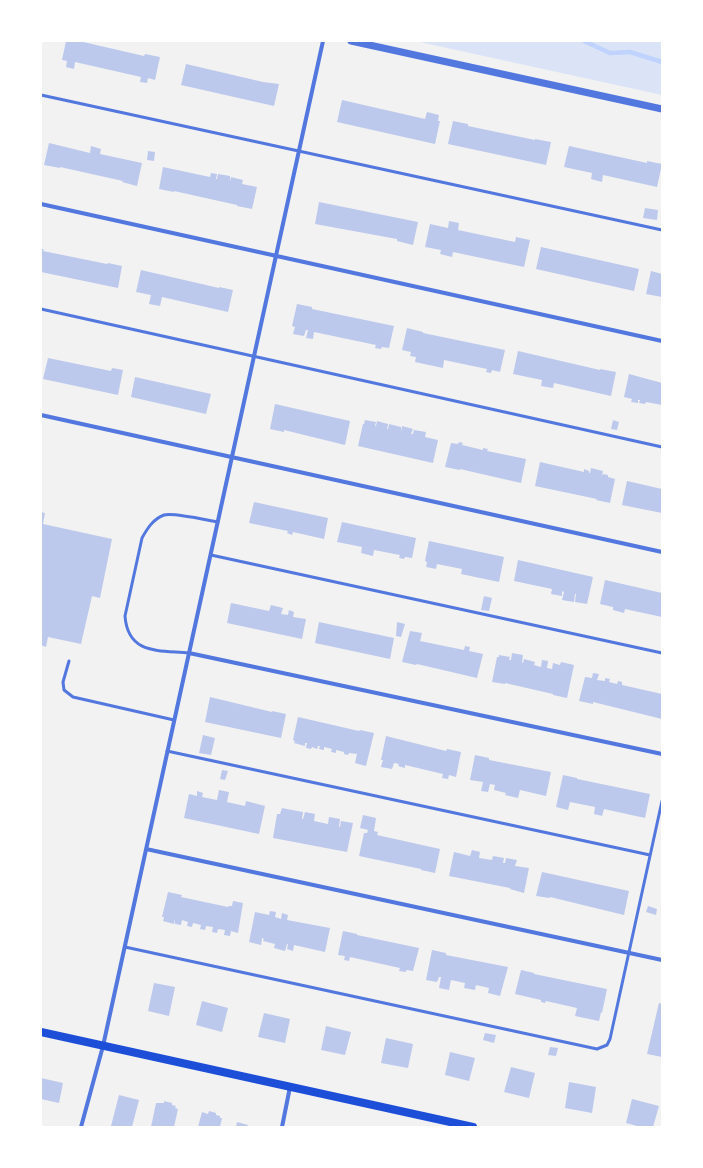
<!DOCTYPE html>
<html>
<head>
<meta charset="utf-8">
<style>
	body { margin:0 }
	#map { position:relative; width:703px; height:1168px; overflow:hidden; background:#f2f2f2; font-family:Signika,sans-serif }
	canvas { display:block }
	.frame { position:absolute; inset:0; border:42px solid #fff; pointer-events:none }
</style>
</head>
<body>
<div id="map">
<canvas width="703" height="1168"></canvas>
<div class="frame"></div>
</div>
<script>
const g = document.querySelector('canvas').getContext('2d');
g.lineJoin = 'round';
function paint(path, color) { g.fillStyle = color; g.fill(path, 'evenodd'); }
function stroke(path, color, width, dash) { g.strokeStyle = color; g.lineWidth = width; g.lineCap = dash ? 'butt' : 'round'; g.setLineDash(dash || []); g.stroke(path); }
const green = new Path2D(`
	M415 41H662V95Z`);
const stream = new Path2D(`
	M584 41 610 53 630 52 662 62`);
const building = new Path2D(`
	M66 41H79L144 56 145 54 160 57 155 80 148 78 147 83 140 82 141 77 75 62 74 69 66 67 67 61 62 60Z
	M186 64 263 82 279 84 274 106 181 85Z
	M342 100 425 119 427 112 439 115 438 121H440L435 144 337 122Z
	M453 121 468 124V126L535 140V139L551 142 546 165 448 144Z
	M49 143 90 153 91 146 101 149 100 154 142 163 137 186 122 182 123 181 60 167V168L44 165Z
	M569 146 647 163V161L662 164 657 187 603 175 602 182 591 179 592 173 564 167Z
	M148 151 155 152 154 161 147 160Z
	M163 167 210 177 211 173 217 174 216 179H217L218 174 230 176V182L231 177 243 180 242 184 257 187 252 209 237 206V205L174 191V192L159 189Z
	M319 202 418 222 413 245 397 241V239L315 224Z
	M645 208 658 210 657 220 643 218Z
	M449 221 459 223 458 230 515 242 516 237 530 240 524 267 453 252 452 257 440 254 441 250 425 247 430 224 448 228Z
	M541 247 639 269 634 291 536 269Z
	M41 249H44L43 251 107 264 108 263 122 266 118 288 41 272Z
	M141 270 219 288V287L233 290 228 312 162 297 160 306 149 304 151 295 136 292Z
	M651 271 662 274V297L646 294Z
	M297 304 312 307V309L394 326 389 348 382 347 381 349 375 348 376 345 314 332 313 339 306 338 308 330H306L304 336 293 334 295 327 292 326Z
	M407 328 423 332V333L505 350 500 372 492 370 491 373 486 372 487 369 444 360 443 368 415 362 416 357 410 356 411 352 402 350Z
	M518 351 600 370V369L616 372 611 396 554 383 553 388 541 386 542 380 513 374Z
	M48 358 111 371 112 368 123 370 118 395 43 379Z
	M629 374 662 383V405L646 402 645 404 639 403 640 400H638V403L631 402 632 399 624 397Z
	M135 377 211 394 206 414 131 397Z
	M275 404 350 421 345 445 284 430V432L270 429Z
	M365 420 376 422 375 426H376L377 421 388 424 387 429H388L389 424 401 427V432L402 426 413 429 411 434H413L414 430 426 432 425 437 438 440 433 463 358 446 363 424H364Z
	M613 420 619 422 617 430 611 429Z
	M459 442 463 443 462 445 483 450V448L488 449 487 451 526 459 521 483 460 469V470L445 467 451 443 458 444Z
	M540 462 584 472V469L589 471V473H590L591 468 603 471 602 476 603 474 608 475V477L615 479 610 503 596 500 597 499 535 486Z
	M627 481 662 489V513L622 505Z
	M254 502 328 518 324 539 293 532 292 535 287 533 288 531 249 523Z
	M41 512 45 513 43 524 112 539 100 598 92 596 81 644 48 637 46 647 41 645Z
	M342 522 416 538 412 558 405 557 404 559 399 558 400 555 374 550 373 556 361 553 362 547 337 542Z
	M429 541 504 557 499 582 461 574 462 569 437 564 436 569 426 567 427 562 425 561Z
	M518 560 593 577 587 604 575 602 576 594H575L574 602 562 600 564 592 562 591V596L551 594 552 589 514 581Z
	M605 580 662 593V617L625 609 624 613 613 610V607L600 604Z
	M484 596 492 598 489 611 481 610Z
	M231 603 269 611 271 605 283 608 281 614 288 615 289 610 294 612 293 617 306 619 302 639 227 623Z
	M319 622 394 638 390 659 315 643Z
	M397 622 405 624 401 637 396 636Z
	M410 631 422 633 420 641 464 650 465 646 470 647 469 651 483 654 477 678 417 664 416 665 402 662Z
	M512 653 523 655 522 662 523 663 524 659 535 662 534 665 541 667 542 660 548 661 547 668 552 669 553 663 560 665 561 662 574 665 567 698 553 695V694L505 683V684L492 682 497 657H499V655L510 657 509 660H511Z
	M593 673 599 674 597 680 605 681V678L610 679 609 682 617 684 618 681 622 682V685L662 694V719L593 702V704L579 701 585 677 592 678Z
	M210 697 272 712V711L286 714 281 738 205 722Z
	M298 717 359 731 360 730 374 733 366 766 355 763 357 754 349 753 348 755 344 754V752L336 750V753L331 752 332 749 324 747V750L319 749 320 746H318L317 749 312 747 311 749 306 748 307 743H305V746L294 743 295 741 293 740Z
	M203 735 215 738 211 755 199 753Z
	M386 736 446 751 447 749 461 752 456 777 449 775 448 779 442 778 443 774 405 765V768L398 766 399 764 394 763 392 769 381 767 383 760H381Z
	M475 755 489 758V760L551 772 546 796 520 790 518 798 505 795 506 793 494 790 495 785 490 784 488 792 481 791 483 782 470 780Z
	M222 770 228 771 225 780 220 779Z
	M563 775 577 778V779L650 794 645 818 604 809 602 816 594 814 595 807 570 802 568 810 556 807Z
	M219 790 229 792 227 802 245 806 246 801 265 806 259 834 184 818 189 794 197 796V791L203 793 202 797 217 800Z
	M282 808 292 810 291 814 292 810 303 812 302 819H303L305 812 315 814 314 821 328 824 329 817 340 819 339 827H340L341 821 353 823 347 852 273 838 277 814H280Z
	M363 815 376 818 374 831 378 832 377 835 440 849 435 873 421 870V869L359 856 364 833H367L368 830 360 828Z
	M472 850 480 852 479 858 492 860 493 856 504 858 503 863H505L506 858 517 860 515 866 529 868 524 893 510 889V888L449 876 454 852 470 856Z
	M542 872 629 891 624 915 550 897V898L536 896Z
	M168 892 182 895 181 897 228 907 229 906H232L233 901 243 903 238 933 231 931 230 936 224 935 225 930 218 929 217 933 212 932 213 927 206 926 205 930 200 929 201 925 193 923 192 927 187 926 188 922 182 920 181 925 175 924V919L174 924 163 921 164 917H162Z
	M648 906 657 909 656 915 646 912Z
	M270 911 276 912 275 917 281 919 282 913 288 915 287 920 330 928 325 952 294 945 293 951 287 949 288 944H287L285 951 274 948 275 944 263 941 264 939 262 938 261 945 249 942 255 912 269 915Z
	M343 931 357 934V935L419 948 413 971 406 970V972L399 971 400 968 350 957 349 961 344 960 345 956 338 955Z
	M432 950 446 953V955L508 967 500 996 488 993 489 988 476 985 475 990 464 988 465 983 451 980 449 990 439 988 441 977H439L437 982 426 980Z
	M521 970 534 973V974L607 989 602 1013 601 1012 599 1021 575 1016 577 1008 546 1001 545 1003 541 1002V1000L515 994Z
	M154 983 175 987 169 1016 148 1011Z
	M202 1001 228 1008 222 1032 196 1025Z
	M659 1003 662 1004V1057L647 1054Z
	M264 1013 290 1019 285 1043 258 1037Z
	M326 1026 351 1032 345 1055 321 1050Z
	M485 1033 496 1035 494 1043 483 1040Z
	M386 1038 413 1044 408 1068 381 1063Z
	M550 1047 558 1048 556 1056 548 1055Z
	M450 1052 475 1058 469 1081 445 1075Z
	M511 1067 535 1073 529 1098 504 1092Z
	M41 1078 63 1083 59 1103 41 1099Z
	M569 1082 596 1087 592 1113 565 1108Z
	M119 1095 139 1100 132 1127 111 1126Z
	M632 1099 659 1106 653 1127H641L626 1123Z
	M164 1101 172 1103V1105L176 1106 175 1108 178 1109 174 1127H151L156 1103H164Z
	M209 1111 216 1113V1115L220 1116V1118H222L220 1127H198L202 1112 208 1114Z
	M237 1122 248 1125 247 1127H236Z`);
const service = new Path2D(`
	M41 95 662 230
	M41 309 662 447
	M211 555 662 653
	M189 653C159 650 128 655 125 616L142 538C147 529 153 519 164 515 173 512 206 520 218 522
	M69 661 63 682 64 690 73 697 174 720
	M167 751 650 855
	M125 947 597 1049 607 1045 610 1039 662 801`);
const minor = new Path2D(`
	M41 204 662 341
	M41 415 662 552
	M189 653 662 754
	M146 849 662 960
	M81 1127 103 1046 323 41
	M282 1127 290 1087`);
const tertiary = new Path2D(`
	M351 41 662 109`);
const secondary = new Path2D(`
	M41 1032 473 1127`);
paint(green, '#dbe4f7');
stroke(stream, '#bfd3fe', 4.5);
paint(building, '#bdc9ec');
stroke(service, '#5277de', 3);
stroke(minor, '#5277de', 4);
stroke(tertiary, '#5277de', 7);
stroke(secondary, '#1d4ed8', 8);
</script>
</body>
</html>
